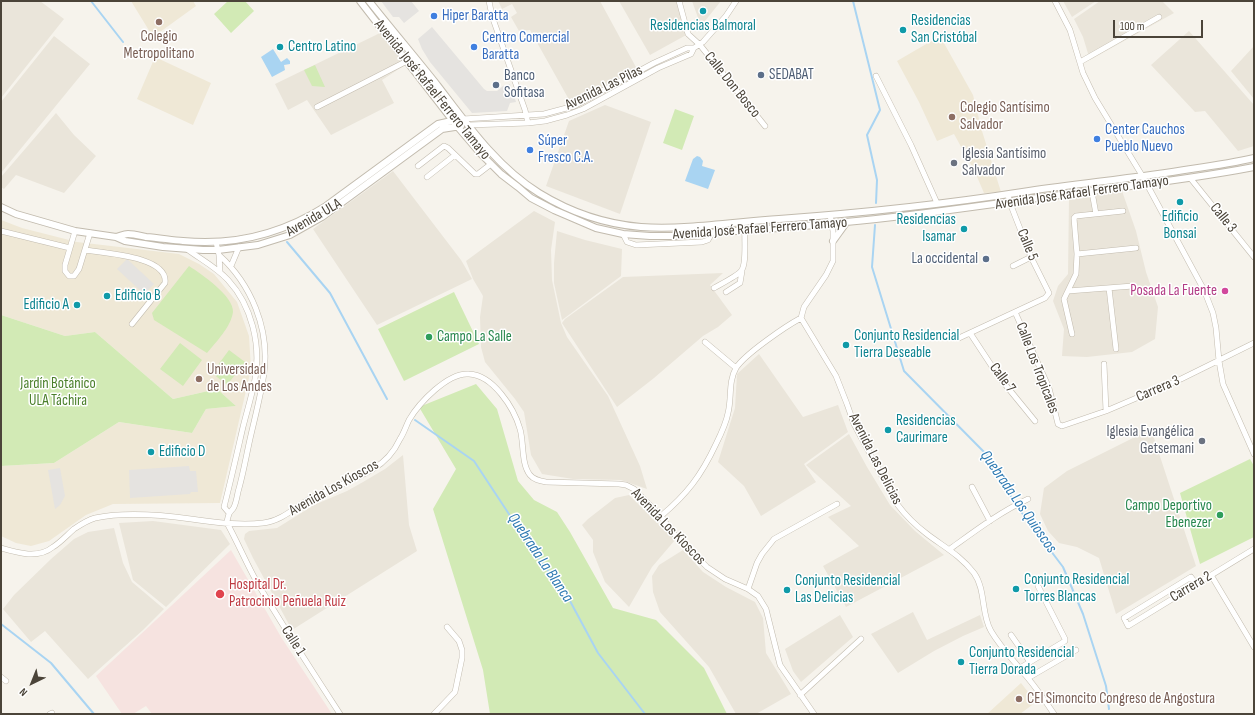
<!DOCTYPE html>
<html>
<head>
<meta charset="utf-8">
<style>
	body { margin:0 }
	#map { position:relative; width:1255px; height:715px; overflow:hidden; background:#f6f3ec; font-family:"Sofia Sans Condensed",sans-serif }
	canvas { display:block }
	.frame { position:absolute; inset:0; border:2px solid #4b4439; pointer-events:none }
	.north { position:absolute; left:12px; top:663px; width:40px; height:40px; -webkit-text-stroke:3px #fff; paint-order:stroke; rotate:223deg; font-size:11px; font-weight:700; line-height:16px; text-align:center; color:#4b4439 }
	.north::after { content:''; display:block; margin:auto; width:14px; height:18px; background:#4b4439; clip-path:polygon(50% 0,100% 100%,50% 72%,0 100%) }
	.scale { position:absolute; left:1113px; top:20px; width:90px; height:18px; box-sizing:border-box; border:2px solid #4b4439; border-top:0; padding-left:5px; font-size:12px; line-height:14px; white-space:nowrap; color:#4b4439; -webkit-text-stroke:3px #fff; paint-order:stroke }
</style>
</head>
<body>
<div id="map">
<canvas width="1255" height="715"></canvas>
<div class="frame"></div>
<div class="north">N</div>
<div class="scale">100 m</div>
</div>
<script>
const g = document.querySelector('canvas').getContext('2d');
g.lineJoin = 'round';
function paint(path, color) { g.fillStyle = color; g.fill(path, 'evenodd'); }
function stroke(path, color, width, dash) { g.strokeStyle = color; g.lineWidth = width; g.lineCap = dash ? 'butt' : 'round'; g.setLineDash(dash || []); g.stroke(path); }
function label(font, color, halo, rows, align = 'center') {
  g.font = font + ' "Sofia Sans Condensed",sans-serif'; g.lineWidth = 3; g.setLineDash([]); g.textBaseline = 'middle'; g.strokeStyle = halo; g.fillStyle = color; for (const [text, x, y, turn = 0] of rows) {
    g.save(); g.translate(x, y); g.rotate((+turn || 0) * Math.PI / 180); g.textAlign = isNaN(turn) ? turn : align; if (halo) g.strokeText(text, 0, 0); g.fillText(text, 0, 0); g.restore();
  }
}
const residential = new Path2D(`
	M1 1H40L64 19 1 98Z
	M498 1H600L637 69 572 105 530 30 519 31 511 17 517 13 512 4 502 9Z
	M619 1H677L688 34 650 55Z
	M692 1H721L701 26Z
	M1063 1H1096L1072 17Z
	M1100 1H1162L1174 13 1090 60 1083 37 1074 19Z
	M1189 31 1254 105V146L1238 151 1205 111 1195 112 1151 65Z
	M380 33 405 65 382 80 394 103 331 135 307 100 288 110 275 84Z
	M54 36 90 64 1 173V102Z
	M1254 46V99L1231 71Z
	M605 105 651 122 620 214 546 186 569 121Z
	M56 113 74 135 96 156 64 193 16 175 4 189 1 187V177Z
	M393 171 461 260 472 279 377 325 313 229Z
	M1122 191 1136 231 1146 272 1158 307 1155 339 1132 352 1087 357 1062 356 1064 329 1053 301 1058 286 1068 274 1069 199Z
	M534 211 555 222 551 250 552 280 561 323 567 337 608 396 640 466 647 489 621 480 573 479 542 474 531 455 524 412 515 399 485 362 481 347 480 317 483 296 473 279 466 261Z
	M557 231 585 240 622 249 621 276 562 320 554 283V263Z
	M723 273 710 285 732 315 718 327 703 336 654 378 617 407 562 323 565 319 623 277Z
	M759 354 803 417 838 405 848 432 804 464 816 482 761 516 744 486 718 462 735 408 737 374Z
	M1151 429 1196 566 1116 614 1099 558 1077 547 1059 543 1048 531 1040 514 1044 488 1067 471Z
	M849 434 867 467 890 505 915 531 944 555 846 607 823 566 859 546 828 517 851 506 806 465Z
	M403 455 409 525 417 551 292 630 253 558 244 539 245 534 249 531 277 528 314 505 347 491 363 482 385 469Z
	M629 495 675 540 652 567 629 607 605 582 593 552V540L582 525 588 519 615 498Z
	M153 521 221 530 230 544 166 607 133 580 119 523Z
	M114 528 123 563 132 582 164 609 143 630 88 679 45 631 31 642 3 609 14 595 51 559 74 539 88 532Z
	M683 550 703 572 726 587 755 602 763 618 766 653 791 694 756 714H736L709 667 660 612 653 592 652 576 659 565Z
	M913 612 927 640 980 615 984 627 963 636 934 651 898 673 871 634Z
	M840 615 853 637 801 682 793 671 785 649Z`);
const education = new Path2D(`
	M131 1H193L196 6 153 37Z
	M940 36 973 95 982 131 1001 192 984 193 975 172 954 134 937 141 919 102 897 61Z
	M155 57 211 83 193 125 137 99Z
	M1 220 22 228 77 242 179 254 199 264 214 274 237 302 249 336 251 369 220 503 113 504 86 515 49 541 31 546 16 543 1 536V466L54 463 119 422 192 433 206 409 236 406 217 389 173 399 95 332 65 336 1 315Z
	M1021 683 1036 702 1020 714H987Z`);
const medical = new Path2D(`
	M231 550 281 637 332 714H152L146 706 133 714H122L96 676Z`);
const green = new Path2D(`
	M228 1H245L254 11 231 33 214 14Z
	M315 65 325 87 312 86 304 70Z
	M675 109 694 116 682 150 663 143Z
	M189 266C201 274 234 296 233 312 231 327 216 342 207 353L154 320 152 313Z
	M454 292 479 344 404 381 378 329Z
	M1 315 65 336 95 332 173 399 217 389 236 406 206 409 192 433 119 422 54 463 1 466Z
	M180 343 202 360 183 386 160 369Z
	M229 350 245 362 227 385 212 373Z
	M476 384 497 409 518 481 534 500 557 512 570 532 613 608 656 620 704 668 727 714H490L483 670 433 509 456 469 419 407Z
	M1250 459 1254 466V537L1200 564 1180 493Z`);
const parking = new Path2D(`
	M381 1H411L419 11 404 23 399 17H393Z
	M432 27 484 89 487 91H497L503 86 510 84 516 102 510 103 507 111 472 113 430 62 422 49 418 39Z
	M127 259 154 284 144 294 117 269Z
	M189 466 190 471H196L198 492H191L190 494 130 498 129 470Z
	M60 468 65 496 60 505 55 509 48 470Z`);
const water = new Path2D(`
	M273 49 281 62 287 58 290 61V64L284 65 285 70 272 77 261 57Z
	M697 156 700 157 703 161 702 166 715 170 708 189 685 181 693 159Z`);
const stream = new Path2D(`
	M91 1 123 42
	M853 1 880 110 867 135 877 180 876 203
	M875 225 872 267 904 371 988 456 1016 505 1063 567 1083 614 1106 686 1109 709
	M287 242 330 293 387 399
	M415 420 474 461 532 549 570 601 598 653 645 714
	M1 624 51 663 94 714`);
const minor = new Path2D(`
	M489 1 492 16 525 110 528 123
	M679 1 688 34 700 45 765 126
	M1055 1 1070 30 1083 73 1095 98 1143 177 1204 290 1213 313 1216 328 1219 361 1223 384 1254 454
	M1080 62 1159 17
	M876 76 911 145 937 203
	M317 107 407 61
	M463 119 544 114 574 106 654 63 687 48H694
	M468 125 528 123 545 121 567 115 583 109 658 68 691 54 694 48 703 42 726 16 736 1
	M418 166 444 146 448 148 475 174H478L491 164
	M427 177 455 155
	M1191 179 1254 257
	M1092 192 1096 214
	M1 231 70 248
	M75 231 65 265V271L69 276H74L79 269 90 233
	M623 234 627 242 636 245 702 242 708 240 712 233
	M216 242 219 255 220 272
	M187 249C200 259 216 267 228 280 252 306 261 345 255 379 252 395 247 411 243 427 237 453 231 480 224 507L229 513
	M85 250C102 253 169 256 165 283L132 324
	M1077 254 1136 248
	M219 255C251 284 270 329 264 373 261 395 255 417 250 439 246 457 243 475 238 492 237 497 236 503 234 507 233 510 230 511 229 514 228 517 227 521 227 523
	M231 266 239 247
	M1013 266 1031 257
	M714 288C721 284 737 276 741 271 747 265 744 240 745 230
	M1109 288 1116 349
	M1068 291 1133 286
	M726 292 740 283 742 271
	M1015 312 1049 388 1058 424 1062 426 1106 411 1181 379 1254 343
	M801 318 836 376 847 404 854 424 897 504C906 516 915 525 927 534 944 547 960 555 974 573 986 590 981 614 991 631 1001 648 1015 662 1027 677 1037 689 1046 702 1054 714
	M801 318 804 307 826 275 833 261V231L830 215
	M970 333 999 377 1035 421
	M1072 334 1064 299 1076 274 1077 254 1074 218 1076 216 1123 211
	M959 338 1045 298 1049 293 1031 257 1010 203 1008 195
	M705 342 736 368
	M1104 364 1106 411
	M972 487 990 521
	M661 516C687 494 701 476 716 444 721 434 726 424 728 413 732 398 728 382 736 368 745 354 786 326 801 318
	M227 523C238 543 247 565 258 584 284 628 312 671 340 714
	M1 548C18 553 38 559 53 547 61 542 67 535 74 529 80 525 88 520 95 518 124 512 162 515 191 519 215 522 239 526 263 523 282 521 295 507 311 498 332 488 353 481 373 469 385 462 394 452 400 439 404 433 406 426 409 420 419 403 448 372 469 374 493 375 514 408 520 429 524 442 521 464 530 475 534 480 540 481 546 482L619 484 626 485 634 489 661 516 672 532 707 567 725 579 748 589 758 596 766 609 780 665 814 714
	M950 549C975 531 1000 512 1028 499
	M1211 575 1254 647
	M1196 584 1191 577 1124 618 1128 626 1254 549
	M748 589 757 563 762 554 774 539 837 504
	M1011 635 1030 662
	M1020 668 1065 641V639L1038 586
	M1 677 6 681
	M1028 678 1076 650
	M800 695 861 639
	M50 714 52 713
	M434 714 455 692 462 658V650L459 641 447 627`);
const tertiary = new Path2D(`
	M360 1 457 126 480 153 501 174 518 187 531 198 554 210 596 228 623 234 650 236H674C731 231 789 228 846 222 915 216 984 205 1053 196 1121 187 1187 180 1254 167
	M369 1C392 30 415 57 438 86 467 124 497 167 539 193 570 212 604 224 641 227 685 230 735 222 779 219 863 213 946 204 1029 191 1083 183 1137 178 1191 169 1212 166 1233 163 1254 158
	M1 207 16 214 75 231 116 237 125 241 163 247 203 250H218L258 245 290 235 322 217 442 129 461 126
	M116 237C120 236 124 234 128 234 134 234 141 236 146 237 159 238 171 240 183 241 236 246 282 234 326 206L438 124 456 120
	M833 241 846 223`);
const markers = [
	[703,11,4,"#0f9aa8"],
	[434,16,4,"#3f7fe0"],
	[159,22,4,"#8d6e63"],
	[903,30,4,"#0f9aa8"],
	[280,47,4,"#0f9aa8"],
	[474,47,4,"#3f7fe0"],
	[761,75,4,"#5c6f8a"],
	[496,85,4,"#5c6f8a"],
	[952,117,4,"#8d6e63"],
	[1097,139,4,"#3f7fe0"],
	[530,150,4,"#3f7fe0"],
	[954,163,4,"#6b7280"],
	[1180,202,4,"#0f9aa8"],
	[964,229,4,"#0f9aa8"],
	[986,259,4,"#5c6f8a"],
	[1225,291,4,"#d1479c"],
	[107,296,4,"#0f9aa8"],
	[77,305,4,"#0f9aa8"],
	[429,337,4,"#2e9e5b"],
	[846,345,4,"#0f9aa8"],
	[199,379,4,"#8d6e63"],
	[888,430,4,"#0f9aa8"],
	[1202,441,4,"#6b7280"],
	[151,452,4,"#0f9aa8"],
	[1220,515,4,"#2e9e5b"],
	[1016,589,4,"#0f9aa8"],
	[787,590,4,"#0f9aa8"],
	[220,594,5,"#e0444e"],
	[961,662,4,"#0f9aa8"],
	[1019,699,4,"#8d6e63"]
];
const shopNames = [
	["Hiper Baratta",442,16],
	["Centro Comercial",482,38],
	["Baratta",482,55],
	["Center Cauchos",1105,130],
	["Pueblo Nuevo",1105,147],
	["Súper",538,141],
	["Fresco C.A.",538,158]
];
const cultureNames = [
	["Residencias",911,21],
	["San Cristóbal",911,38],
	["Residencias Balmoral",703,26,"center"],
	["Centro Latino",288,47],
	["Edificio",1180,217,"center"],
	["Bonsai",1180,234,"center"],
	["Residencias",956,220,"right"],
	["Isamar",956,237,"right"],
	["Edificio B",115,296],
	["Edificio A",69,305,"right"],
	["Conjunto Residencial",854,336],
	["Tierra Deseable",854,353],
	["Residencias",896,421],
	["Caurimare",896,438],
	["Edificio D",159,452],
	["Conjunto Residencial",1024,580],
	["Torres Blancas",1024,597],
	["Conjunto Residencial",795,581],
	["Las Delicias",795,598],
	["Conjunto Residencial",969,653],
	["Tierra Dorada",969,670]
];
const educationNames = [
	["Colegio",159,37,"center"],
	["Metropolitano",159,54,"center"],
	["Colegio Santísimo",960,108],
	["Salvador",960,125],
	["Universidad",207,370],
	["de Los Andes",207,387],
	["CEI Simoncito Congreso de Angostura",1027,699]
];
const serviceNames = [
	["SEDABAT",769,75],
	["Banco",504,76],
	["Sofitasa",504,93],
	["La occidental",978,259,"right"]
];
const streetNames = [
	["Calle Don Bosco",732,85,51],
	["Avenida Las Pilas",604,88,-26],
	["Avenida José Rafael Ferrero Tamayo",432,90,51],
	["Avenida José Rafael Ferrero Tamayo",1082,193,-8],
	["Avenida ULA",314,218,-30],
	["Calle 3",1223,218,51],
	["Avenida José Rafael Ferrero Tamayo",760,229,-4],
	["Calle 5",1027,245,67],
	["Calle Los Tropicales",1037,368,69],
	["Calle 7",1002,378,53],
	["Carrera 3",1158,389,-23],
	["Avenida Las Delicias",875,459,63],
	["Avenida Los Kioscos",334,488,-29],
	["Avenida Los Kioscos",668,527,46],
	["Carrera 2",1191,587,-31],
	["Calle 1",293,641,57]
];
const worshipNames = [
	["Iglesia Santísimo",962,154],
	["Salvador",962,171],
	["Iglesia Evangélica",1194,432,"right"],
	["Getsemani",1194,449,"right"]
];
const hotelNames = [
	["Posada La Fuente",1217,291]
];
const leisureNames = [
	["Campo La Salle",437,337],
	["Campo Deportivo",1212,506,"right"],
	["Ebenezer",1212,523,"right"]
];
const parkNames = [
	["Jardín Botánico",58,384],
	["ULA Táchira",58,401]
];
const healthNames = [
	["Hospital Dr.",229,585],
	["Patrocinio Peñuela Ruiz",229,602]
];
const waterNames = [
	["Quebrada Los Quioscos",1018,502,55],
	["Quebrada La Blanca",540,558,56]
];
paint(residential, '#eae5da');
paint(education, '#efe8d6');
paint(medical, '#f6e3e0');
paint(green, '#d2eab5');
paint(parking, '#e5e3e0');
paint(water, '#a9d4f2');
stroke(stream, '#a9d4f2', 2);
stroke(minor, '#c2bbae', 6);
stroke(tertiary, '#c2bbae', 8);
stroke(minor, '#fff', 5);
stroke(tertiary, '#fff', 6);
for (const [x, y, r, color] of markers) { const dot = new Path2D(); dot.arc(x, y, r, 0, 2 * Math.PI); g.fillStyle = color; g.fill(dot); stroke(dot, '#fff', 1.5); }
label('15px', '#366cbe', '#fff', shopNames, 'left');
label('15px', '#0d838f', '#fff', cultureNames, 'left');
label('15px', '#785e54', '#fff', educationNames, 'left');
label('15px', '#4e5e75', '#fff', serviceNames, 'left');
label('15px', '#4b4439', '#fff', streetNames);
label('15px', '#5b616d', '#fff', worshipNames, 'left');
label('15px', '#b23c85', '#fff', hotelNames, 'right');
label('15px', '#27864d', '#fff', leisureNames, 'left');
label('15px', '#4a7f2a', '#fff', parkNames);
label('15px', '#be3a42', '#fff', healthNames, 'left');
label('italic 16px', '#2e7ab2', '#fff', waterNames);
</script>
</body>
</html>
